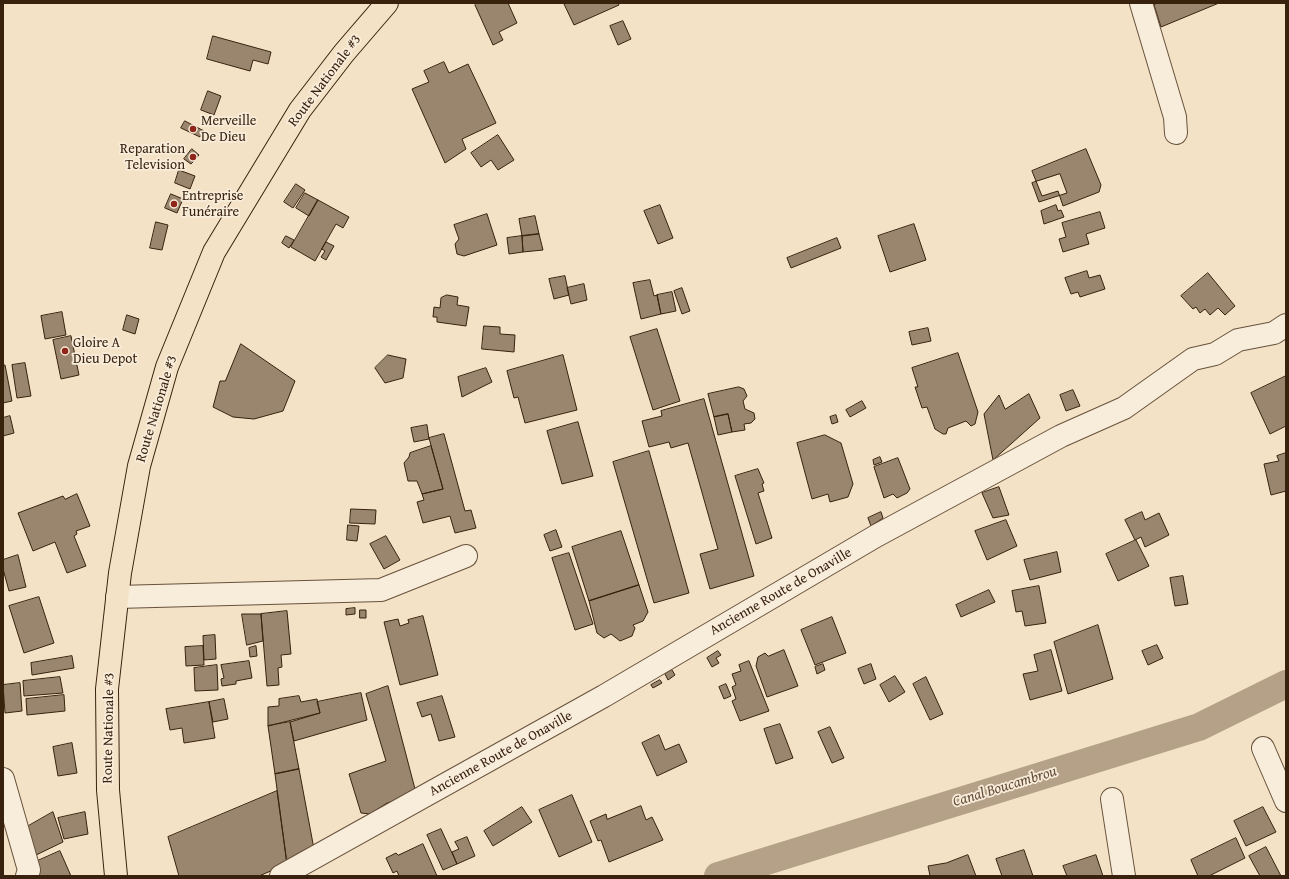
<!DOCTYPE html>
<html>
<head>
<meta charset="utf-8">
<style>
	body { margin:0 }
	#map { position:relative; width:1289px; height:879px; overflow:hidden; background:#f4e2c6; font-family:"Gentium Book Plus",serif }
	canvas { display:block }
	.frame { position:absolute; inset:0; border:4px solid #38220e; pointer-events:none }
</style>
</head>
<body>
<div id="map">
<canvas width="1289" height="879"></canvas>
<div class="frame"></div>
</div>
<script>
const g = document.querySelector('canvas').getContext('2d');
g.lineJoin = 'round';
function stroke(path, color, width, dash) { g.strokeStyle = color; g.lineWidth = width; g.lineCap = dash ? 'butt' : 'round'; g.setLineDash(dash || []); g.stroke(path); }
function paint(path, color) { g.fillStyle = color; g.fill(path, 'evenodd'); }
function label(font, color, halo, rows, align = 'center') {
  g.font = font + ' "Gentium Book Plus",serif'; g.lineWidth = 3.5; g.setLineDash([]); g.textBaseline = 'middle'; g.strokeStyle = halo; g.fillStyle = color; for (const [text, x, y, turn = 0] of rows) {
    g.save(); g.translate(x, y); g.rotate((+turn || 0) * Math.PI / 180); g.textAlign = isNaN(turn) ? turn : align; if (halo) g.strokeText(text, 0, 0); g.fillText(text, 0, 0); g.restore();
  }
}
const canal = new Path2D(`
	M718 876 1199 727 1286 684`);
const building = new Path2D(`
	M477 3H508L517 23 499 32 503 40 493 45 475 5Z
	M567 3H618L619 5 574 25 564 4Z
	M1158 3H1219L1161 27 1154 5Z
	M623 21 631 39 618 45 610 26Z
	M213 36 271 52 268 64 253 60 250 71 207 59Z
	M444 62 449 73 468 64 496 123 462 139 466 149 445 163 412 89 429 82 424 71Z
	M208 91 221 96 214 115 201 110Z
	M185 121 204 131 200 137 181 128Z
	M498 135 514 160 498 170 491 160 481 167 471 153Z
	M192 149 199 155 191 164 184 159Z
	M1086 149 1101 185 1099 192 1063 206 1058 191 1042 196 1032 171Z
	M179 170 195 176 190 189 175 183Z
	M1060 174 1067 193 1039 202 1032 183Z
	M296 184 305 190 293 208 284 202Z
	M305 193 318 200 309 216 296 208Z
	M171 194 183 199 177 213 165 208Z
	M318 200 349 217 343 228 336 224 315 261 291 247Z
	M660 205 673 238 658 244 644 211Z
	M1056 205 1058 211 1061 210 1064 217 1044 224 1041 211Z
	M1100 212 1105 228 1086 234 1089 244 1063 252 1059 239 1066 237 1062 223Z
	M487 214 497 245 464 256 457 254 455 244 459 239 454 225Z
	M535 216 539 234 522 236 519 219Z
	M156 222 168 225 162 250 150 248Z
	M914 224 926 260 890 272 878 236Z
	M539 234 543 250 523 252 522 236Z
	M286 236 294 240 289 248 282 243Z
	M522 236 523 252 509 254 507 238Z
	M837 238 841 248 791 268 787 258Z
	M326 242 334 246 326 260 321 257 325 251 322 249Z
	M1087 271 1089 278 1100 275 1105 289 1080 297 1078 292 1071 294 1065 278Z
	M1208 273 1235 306 1225 315 1218 308 1210 315 1205 309 1200 313 1196 307 1193 309 1181 296Z
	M565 276 569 295 554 299 549 279Z
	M650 280 654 296 657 295 661 314 641 319 633 283Z
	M584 284 587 300 571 304 567 288Z
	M682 288 690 311 682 314 674 291Z
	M672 292 676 311 661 314 657 295Z
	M447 295 458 297 457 305 469 307 466 326 437 322V317H433L434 307 440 308 441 298Z
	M62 312 66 335 45 339 41 316Z
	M127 315 139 319 135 334 123 330Z
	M484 326 500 327V334L515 335 514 352 482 349Z
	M928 328 931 341 912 345 909 332Z
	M657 329 680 401 653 410 630 337Z
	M71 336 79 375 61 379 53 340Z
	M241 344 295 381 283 411 254 419 233 417 213 407 220 381H225Z
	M958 353 978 412 975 424 971 426 966 421 948 428 946 434H943L935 429 927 407 922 408 915 387H918L912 368Z
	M388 355 406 359 403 378 385 383 375 368Z
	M563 355 577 410 525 423 518 397 514 398 507 371Z
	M25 363 31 396 17 398 12 365Z
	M3 365H5L12 401 3 403Z
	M486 368 492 382 462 397 458 377Z
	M1286 376V426L1270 434 1251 393Z
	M739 387 744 389 747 396 743 401 745 409 754 413 755 419 751 423 744 424 745 430 732 432 728 414 714 417 708 394Z
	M1073 390 1080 406 1066 411 1060 395Z
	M1029 394 1040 418 993 460 984 414 999 395 1005 409Z
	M704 399 754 576 710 589 700 554 718 549 688 443 671 448 669 442 649 447 642 421 662 416 661 411Z
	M862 401 866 408 850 417 846 410Z
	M728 414 732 432 718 435 714 417Z
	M836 415 838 422 832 424 830 417Z
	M10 416 14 433 3 436V418Z
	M578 422 593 476 562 484 547 431Z
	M427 425 429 439 414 442 411 428Z
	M444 434 465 511 471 510 476 528 455 533 450 516 423 523 417 502 424 500 422 494 443 489 429 438Z
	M825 435 841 443 853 484 848 497 830 502 828 494 812 499 797 443Z
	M431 446 443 489 422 494 417 481H408L404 463 409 457 410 453Z
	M649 451 689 593 654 603 613 462Z
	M1286 453V491L1271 495 1264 464 1279 461 1277 456Z
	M880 457 882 462 874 465 873 460Z
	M898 458 910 489 907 493 897 498 893 494 884 498 874 467Z
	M758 469 764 483 762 484 764 491 758 493 772 538 756 544 735 476Z
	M999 487 1009 515 993 518 982 493Z
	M77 494 90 526 76 531 77 534 74 536 86 566 67 573 55 542 33 551 18 513 63 496 65 499Z
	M351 509 376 510 375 524 350 523Z
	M881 512 883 518 871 526 868 518Z
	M1142 512 1145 520 1159 513 1169 535 1145 547 1141 537 1135 540 1125 520Z
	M1006 520 1017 546 987 560 975 531Z
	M348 525 359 526 357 541 347 540Z
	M556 530 562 547 550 551 544 535Z
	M621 531 639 585 589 601 572 547Z
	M386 536 400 560 384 569 370 544Z
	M1136 540 1149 566 1118 581 1106 554Z
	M1057 552 1061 572 1030 580 1024 560Z
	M569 553 593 624 575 630 552 558Z
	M18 555 26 587 9 591 3 569V560Z
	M1183 576 1188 604 1175 606 1170 578Z
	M639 585 648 612 643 621 633 625 635 628 632 636 620 641 611 634 604 638 597 633 589 601Z
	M1039 586 1046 623 1025 626 1022 611 1016 612 1012 591Z
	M989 590 995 602 961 617 956 605Z
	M39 597 54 643 24 653 9 606Z
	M355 608V614L346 615V609Z
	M360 610H366V618H360Z
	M287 611 291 654 281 655 282 667 278 668 279 685 267 686 261 614Z
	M242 614H261L263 641 247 645Z
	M423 616 438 675 400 685 384 622 398 619 400 626 409 623 408 620Z
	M832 617 846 653 815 665 801 630Z
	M1098 625 1113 679 1068 694 1054 642Z
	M215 635 216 659 204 660 203 636Z
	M1157 645 1163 658 1148 665 1142 651Z
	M203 646 204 665 186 666 185 647Z
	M256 646 257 656 250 657 249 648Z
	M784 650 798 686 767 697 756 666 758 657 765 653 768 656Z
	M1051 650 1062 691 1030 700 1023 674 1038 671 1034 655Z
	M718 651 721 655 716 658 719 663 712 667 707 658Z
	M72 656 74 668 32 675 31 663Z
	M249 661 252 678 236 681V684L222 686 221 679 224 678 221 665Z
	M749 661 769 711 740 721 732 701 736 699 732 687 736 685 732 674 741 671 739 665Z
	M823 664 825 670 817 674 815 667Z
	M871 664 876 679 864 684 858 669Z
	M217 665 218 690 195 691 194 668Z
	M672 670 675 675 668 680 665 674Z
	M895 676 905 692 889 702 880 685Z
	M60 677 63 693 24 696 23 681Z
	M926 677 943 714 930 720 913 684Z
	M660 680 662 683 653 688 651 685Z
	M20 683 22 711 5 713 3 685Z
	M726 684 731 696 724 699 719 687Z
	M388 686 415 789 398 800 387 803 370 814 361 813 349 774 386 761 366 694Z
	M361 693 367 720 294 741 290 722 320 713 317 702Z
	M64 695 65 711 27 715 26 699Z
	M299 696 301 702 317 699 320 713 268 726V707L279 706V699Z
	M442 696 455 737 439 741 431 714 422 717 417 703Z
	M224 699 228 719 213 722 209 702Z
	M209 702 215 738 184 743 182 728 170 730 166 709Z
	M290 722 299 769 275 774 268 726Z
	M780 724 793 758 776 764 764 729Z
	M830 727 844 758 832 763 818 732Z
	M659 735 665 750 679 744 687 762 657 776 642 743Z
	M72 743 77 773 58 776 53 747Z
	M299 769 314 849 287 864 275 774Z
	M277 791 287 864 259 876H179L168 837Z
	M572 795 592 842 559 857 539 810Z
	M641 806 646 820 652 817 663 840 609 862 601 840 598 841 590 821 606 814 607 819Z
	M522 807 532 822 493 846 484 831Z
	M1263 807 1276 832 1246 846 1234 821Z
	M53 812 63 842 34 856 25 828Z
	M85 812 88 834 64 839 58 818Z
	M441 829 457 864 443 870 427 835Z
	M467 837 475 856 457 864 452 852 459 849 455 842Z
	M1236 838 1245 858 1209 876H1198L1191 860Z
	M423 844 437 876H399L397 871 393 873 386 858 396 853 398 855Z
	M1266 847 1281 876H1260L1249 856Z
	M1024 850 1033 876H1002L996 859Z
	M60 851 71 876H38L33 863Z
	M968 855 976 876H930L928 866 946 863Z
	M1096 855 1103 876H1067L1063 866Z`);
const minor = new Path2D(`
	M1141 3 1175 117 1176 133
	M117 597 381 590 466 556
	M1263 748 1286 801
	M3 779 29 870 27 876
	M1112 799 1124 876
	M281 876 604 696 876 536 1061 436 1124 408 1193 359 1215 354 1238 340 1274 333 1286 325`);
const primary = new Path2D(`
	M116 876 108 790 107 689 120 573 139 466 167 367 214 252 300 110 344 53 387 3`);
const markers = [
	[193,129,4,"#8f2418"],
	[193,157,4,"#8f2418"],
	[174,204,4,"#8f2418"],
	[65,351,4,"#8f2418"]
];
const streetNames = [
	["Route Nationale #3",325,81,-53],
	["Route Nationale #3",157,409,-73],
	["Ancienne Route de Onaville",781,592,-30],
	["Route Nationale #3",109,728,-89],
	["Ancienne Route de Onaville",501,754,-29]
];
const poiNames = [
	["Merveille",201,121],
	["De Dieu",201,137],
	["Reparation",185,149,"right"],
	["Television",185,165,"right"],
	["Entreprise",182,196],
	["Funéraire",182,212],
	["Gloire A",73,343],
	["Dieu Depot",73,359]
];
const waterNames = [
	["Canal Boucambrou",1005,787,-17]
];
stroke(canal, '#b4a187', 28);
paint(building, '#9a866e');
stroke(building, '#38220e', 1);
stroke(minor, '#67523c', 24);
stroke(primary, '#38220e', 24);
stroke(minor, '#f8ecda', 22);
stroke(primary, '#f4e2c6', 22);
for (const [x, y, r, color] of markers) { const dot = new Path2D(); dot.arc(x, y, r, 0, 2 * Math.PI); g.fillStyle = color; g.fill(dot); stroke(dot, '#f8ecda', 1.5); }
label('14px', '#38220e', '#f8ecda', streetNames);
label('14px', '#38220e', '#f8ecda', poiNames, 'left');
label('italic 15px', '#634e38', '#f8ecda', waterNames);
</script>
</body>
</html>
